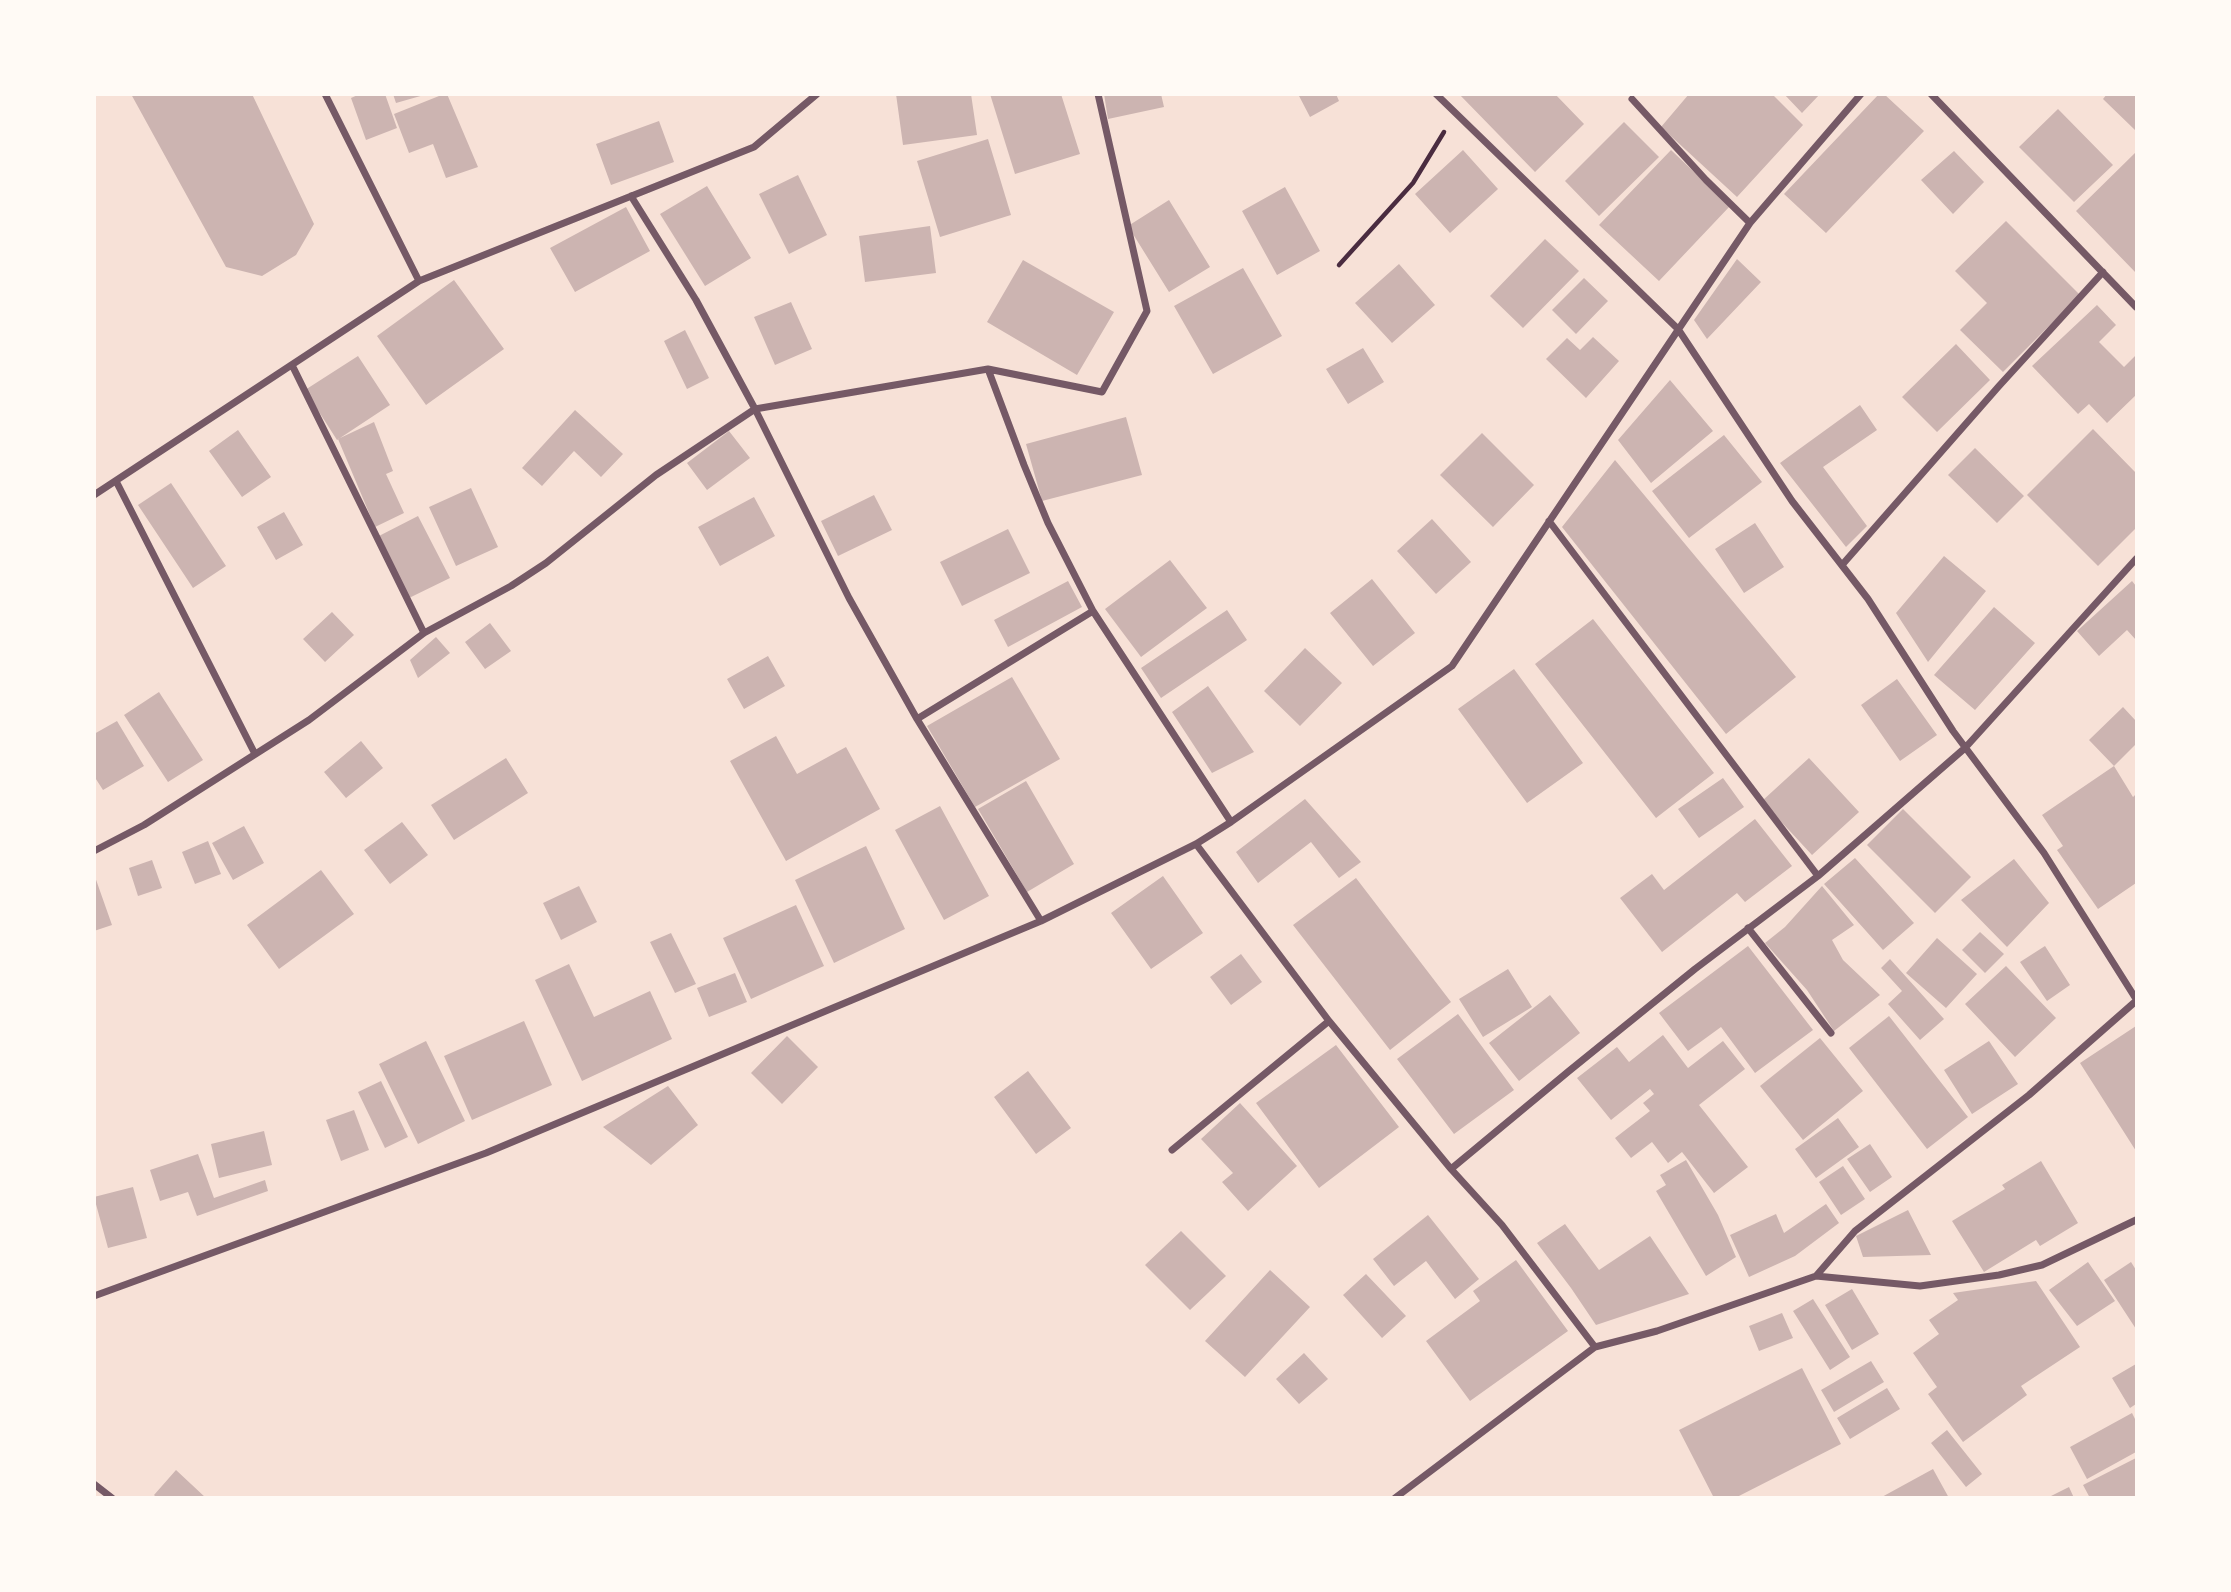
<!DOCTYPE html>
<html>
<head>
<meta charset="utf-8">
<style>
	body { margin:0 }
	#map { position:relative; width:2231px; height:1592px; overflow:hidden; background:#f7e1d7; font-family:Commissioner,sans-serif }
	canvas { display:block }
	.frame { position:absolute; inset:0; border:96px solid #fffaf5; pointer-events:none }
</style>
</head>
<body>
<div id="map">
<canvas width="2231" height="1592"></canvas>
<div class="frame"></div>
</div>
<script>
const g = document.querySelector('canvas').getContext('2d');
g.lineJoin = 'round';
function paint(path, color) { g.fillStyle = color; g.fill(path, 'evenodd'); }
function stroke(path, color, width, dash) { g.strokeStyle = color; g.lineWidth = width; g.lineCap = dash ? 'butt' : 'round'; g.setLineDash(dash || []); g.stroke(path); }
const building = new Path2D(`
	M131 94H252L314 224 296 255 262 276 226 267Z
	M360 94H385L397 128 366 140 351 98Z
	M393 94H424V95L396 103Z
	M444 94H447L478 167 446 178 433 144 409 153 394 114Z
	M896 94H971L977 135 903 145Z
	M990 94H1061L1080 154 1015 174Z
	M1104 94H1161L1164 107 1108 119Z
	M1298 94H1336L1339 101 1310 117Z
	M1459 94H1555L1584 124 1535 172Z
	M1689 94H1772L1803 125 1737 197 1661 127Z
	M1784 94H1820L1802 113Z
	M1879 94H1884L1924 131 1826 233 1784 194Z
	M2107 94H2136V131L2103 99Z
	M2058 109 2113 165 2074 202 2019 147Z
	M659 121 674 162 611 185 596 144Z
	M1624 122 1659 157 1599 216 1565 181Z
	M988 139 1011 215 940 237 917 161Z
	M1463 150 1498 189 1450 233 1415 194Z
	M1671 150 1730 206 1659 281 1599 225Z
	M1954 151 1984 182 1953 214 1921 180Z
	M2136 152V273L2076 211Z
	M798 175 827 235 789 254 759 194Z
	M707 186 751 258 705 286 660 214Z
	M1285 187 1320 251 1277 275 1242 211Z
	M1169 200 1210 267 1169 292 1128 226Z
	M626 207 650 251 575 292 550 248Z
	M2006 221 2080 295 2003 372 1960 330 1987 303 1955 271Z
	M930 226 936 273 865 282 859 236Z
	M1545 239 1579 271 1523 328 1490 296Z
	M1737 259 1761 282 1707 339 1694 320Z
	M1023 260 1114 312 1077 375 987 322Z
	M1399 264 1435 305 1392 343 1355 303Z
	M1243 268 1282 336 1213 374 1174 306Z
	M1584 278 1608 301 1576 334 1552 310Z
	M454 280 504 349 426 405 377 336Z
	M791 302 812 349 775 365 754 317Z
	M2097 305 2116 325 2099 342 2124 367 2136 355V395L2107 423 2089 404 2078 414 2032 366Z
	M685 330 709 378 687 389 664 341Z
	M1593 337 1619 361 1586 398 1546 359 1567 338 1580 350Z
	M1956 344 1990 380 1937 432 1902 397Z
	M1363 348 1384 382 1348 404 1326 369Z
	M358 356 390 405 337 440 305 390Z
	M1670 380 1713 431 1651 483 1618 440Z
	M1860 405 1877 430 1823 467 1867 526 1846 547 1780 463Z
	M575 410 623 454 601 477 574 451 542 486 522 468Z
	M1126 417 1142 475 1042 501 1026 444Z
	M374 422 393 471 386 474 404 513 375 527 338 439Z
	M2093 429 2136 473V528L2098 566 2027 495Z
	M238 430 271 477 242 497 209 451Z
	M729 431 750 458 707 490 687 463Z
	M1482 433 1534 485 1493 527 1440 475Z
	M1724 435 1762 482 1689 538 1652 491Z
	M1975 448 2024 496 1997 523 1948 475Z
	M1615 460 1796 677 1726 734 1562 527Z
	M171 483 226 566 193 588 138 505Z
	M471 488 498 547 456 566 429 507Z
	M874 495 892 530 838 556 821 521Z
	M754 497 775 536 720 566 698 527Z
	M284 512 303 545 276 560 257 527Z
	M418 516 450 578 409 598 377 537Z
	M1432 519 1471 562 1436 594 1397 551Z
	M1755 523 1784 567 1744 593 1715 549Z
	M1008 529 1030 573 962 606 940 562Z
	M1944 556 1986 591 1928 662 1896 613Z
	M1170 560 1207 608 1141 657 1105 609Z
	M1372 579 1415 633 1373 666 1330 613Z
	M1068 581 1082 607 1008 647 994 620Z
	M2132 581 2136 586V640L2127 630 2099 656 2077 631Z
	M1994 607 2035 643 1975 710 1934 675Z
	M1227 610 1247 640 1161 698 1141 668Z
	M332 612 354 635 325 662 303 639Z
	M1593 619 1714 773 1656 818 1535 664Z
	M490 623 511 651 485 669 465 642Z
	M436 637 450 653 418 678 410 660Z
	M1305 648 1342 683 1300 726 1264 691Z
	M768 656 785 686 744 709 727 679Z
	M1514 669 1583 763 1527 803 1458 709Z
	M1012 677 1060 759 975 807 927 726Z
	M1897 679 1937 735 1900 761 1861 705Z
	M1208 686 1254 752 1212 773 1172 712Z
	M159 692 203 760 168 782 124 715Z
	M2123 707 2136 721V744L2114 766 2133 797 2136 794V883L2098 909 2057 850 2063 846 2042 815 2114 766 2089 740Z
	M117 721 144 766 103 790 94 776V734Z
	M776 736 797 774 846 747 880 809 786 861 730 761Z
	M361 741 383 768 346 798 324 772Z
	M506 758 528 793 454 840 431 805Z
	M1809 758 1859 812 1812 855 1762 801Z
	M1723 778 1744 807 1699 838 1678 809Z
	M1026 781 1074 864 1027 892 978 809Z
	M1305 799 1361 862 1339 878 1311 842 1258 883 1236 852Z
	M940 806 989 896 944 920 895 830Z
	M1903 809 1971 877 1935 913 1867 845Z
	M1755 819 1792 866 1745 902 1737 893 1662 952 1620 898 1652 874 1664 890Z
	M402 822 428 855 390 884 364 850Z
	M244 826 264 863 233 880 212 843Z
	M208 841 221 874 195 884 182 852Z
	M866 846 905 929 834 963 795 880Z
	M1855 858 1914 923 1883 950 1824 884Z
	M2014 859 2049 903 2007 947 1961 900Z
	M152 860 162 888 138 896 129 868Z
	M321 870 354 914 279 969 247 925Z
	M94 874 112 925 94 931Z
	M1163 876 1203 933 1151 969 1111 913Z
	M1356 878 1451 1002 1390 1050 1293 925Z
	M579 886 597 922 561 940 543 903Z
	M1822 886 1854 925 1832 940 1843 960 1880 995 1834 1031 1807 990 1765 943 1785 927Z
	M796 905 824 966 751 999 723 938Z
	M1980 932 2004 954 1985 973 1962 950Z
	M671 933 696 984 675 993 650 942Z
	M1937 938 1977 974 1946 1008 1906 973Z
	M1748 946 1813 1030 1755 1073 1721 1027 1688 1051 1659 1013Z
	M2045 946 2070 985 2047 1001 2020 962Z
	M1241 954 1262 982 1231 1005 1210 977Z
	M1890 959 1944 1019 1920 1040 1888 1004 1902 991 1881 968Z
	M569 964 594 1017 650 991 672 1039 582 1081 535 980Z
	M2006 966 2056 1018 2015 1057 1965 1004Z
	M1508 969 1532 1007 1483 1037 1459 999Z
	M735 973 747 1002 709 1017 697 988Z
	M1550 995 1580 1033 1519 1081 1489 1043Z
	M1458 1014 1514 1090 1454 1134 1397 1059Z
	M1889 1016 1968 1117 1927 1149 1849 1048Z
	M524 1021 552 1085 472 1120 444 1056Z
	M2136 1026V1151L2080 1063Z
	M1663 1035 1688 1068 1723 1041 1745 1069 1699 1105 1748 1167 1714 1193 1682 1152 1668 1163 1652 1142 1631 1158 1615 1138 1650 1111 1643 1103 1654 1094 1650 1089 1611 1120 1577 1078 1617 1047 1629 1062Z
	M787 1036 818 1067 782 1104 751 1073Z
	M1820 1038 1863 1091 1803 1140 1760 1086Z
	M426 1041 465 1121 418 1144 379 1064Z
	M1989 1041 2018 1084 1972 1114 1944 1070Z
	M1336 1045 1399 1127 1319 1188 1256 1103Z
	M1028 1071 1071 1128 1036 1154 994 1097Z
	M381 1081 408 1137 385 1148 358 1092Z
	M668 1086 698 1125 651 1165 603 1127Z
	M1240 1103 1297 1166 1248 1211 1222 1182 1233 1173 1201 1139Z
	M354 1110 369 1150 341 1161 326 1120Z
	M1838 1118 1859 1147 1816 1178 1795 1149Z
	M264 1131 272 1165 219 1178 211 1144Z
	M1870 1144 1892 1177 1870 1192 1847 1159Z
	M198 1154 214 1198 265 1180 268 1191 197 1216 188 1192 160 1201 150 1170Z
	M1686 1160 1718 1215 1736 1257 1706 1276 1656 1191 1666 1185 1660 1175Z
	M2041 1161 2078 1223 2040 1246 2036 1240 1984 1272 1952 1221 2005 1189 2002 1185Z
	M1843 1166 1865 1199 1841 1215 1819 1182Z
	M133 1187 147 1238 108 1248 94 1197Z
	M1826 1204 1839 1223 1795 1256 1749 1277 1730 1235 1776 1214 1784 1233Z
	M1908 1210 1931 1255 1863 1257 1856 1236Z
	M1428 1215 1479 1279 1455 1299 1426 1261 1394 1286 1373 1259Z
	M1565 1224 1599 1270 1650 1236 1689 1294 1596 1325 1571 1288 1537 1243Z
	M1181 1231 1226 1276 1190 1310 1145 1265Z
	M1516 1260 1568 1331 1470 1401 1426 1341 1480 1301 1473 1291Z
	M2088 1262 2115 1301 2077 1326 2049 1290Z
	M2131 1262 2136 1270V1329L2104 1280Z
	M1270 1270 1310 1307 1245 1377 1205 1341Z
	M1366 1274 1406 1316 1382 1338 1343 1295Z
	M2036 1281 2080 1347 2021 1386 2027 1395 1963 1442 1928 1394 1937 1387 1913 1353 1939 1334 1929 1320 1958 1300 1953 1293Z
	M1852 1289 1879 1334 1852 1350 1825 1305Z
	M1813 1299 1850 1357 1830 1370 1793 1311Z
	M1782 1313 1793 1338 1759 1351 1749 1326Z
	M1304 1353 1328 1379 1299 1404 1276 1379Z
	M1871 1361 1884 1382 1834 1412 1821 1390Z
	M2136 1364V1404L2130 1408 2112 1378Z
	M1802 1368 1841 1444 1735 1498H1714L1679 1430Z
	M1887 1388 1900 1409 1850 1439 1837 1418Z
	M2132 1413 2136 1421V1452L2087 1479 2070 1447Z
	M1947 1430 1982 1474 1966 1487 1931 1443Z
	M2136 1458V1496L2133 1498H2090L2083 1485Z
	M1933 1469 1949 1498H1880Z
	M176 1470 206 1498H157L154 1495Z
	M2069 1487 2074 1498H2047Z`);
const path = new Path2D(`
	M1339 265 1413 183 1444 132`);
const minor = new Path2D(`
	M325 94 419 281
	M1436 94 1678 329 1792 501 1868 599 1953 731 2044 853 2136 999
	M1931 94 2136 307
	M1632 99 1706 180 1750 223
	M631 196 696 300 755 409 849 598 917 719 1041 921
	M292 365 424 633
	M988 369 1024 465 1048 523 1093 611 1231 822
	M116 481 255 754
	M94 495 419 281 754 147 817 94
	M1549 521 1818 876
	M1842 565 1999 386 2103 272
	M917 719 1093 611
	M1196 844 1329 1021 1451 1169 1502 1225 1595 1347
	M94 851 144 825 309 720 424 633 511 586 546 563 656 475 755 409 988 369 1102 392 1147 311 1098 94
	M1748 928 1831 1033
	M1172 1150 1329 1021
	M1451 1169 1569 1071 1695 969 1818 876 1965 748 2136 559
	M1816 1276 1855 1231 2029 1095 2136 1001
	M94 1296 486 1153 1041 921 1196 844 1231 822 1452 666 1750 223 1861 94
	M94 1484 112 1498
	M1395 1498 1595 1347 1657 1331 1816 1276 1920 1286 1999 1275 2042 1265 2136 1220`);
paint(building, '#ccb4b1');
stroke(path, '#4a2c40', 4.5);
stroke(minor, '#755966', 7);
</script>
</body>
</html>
